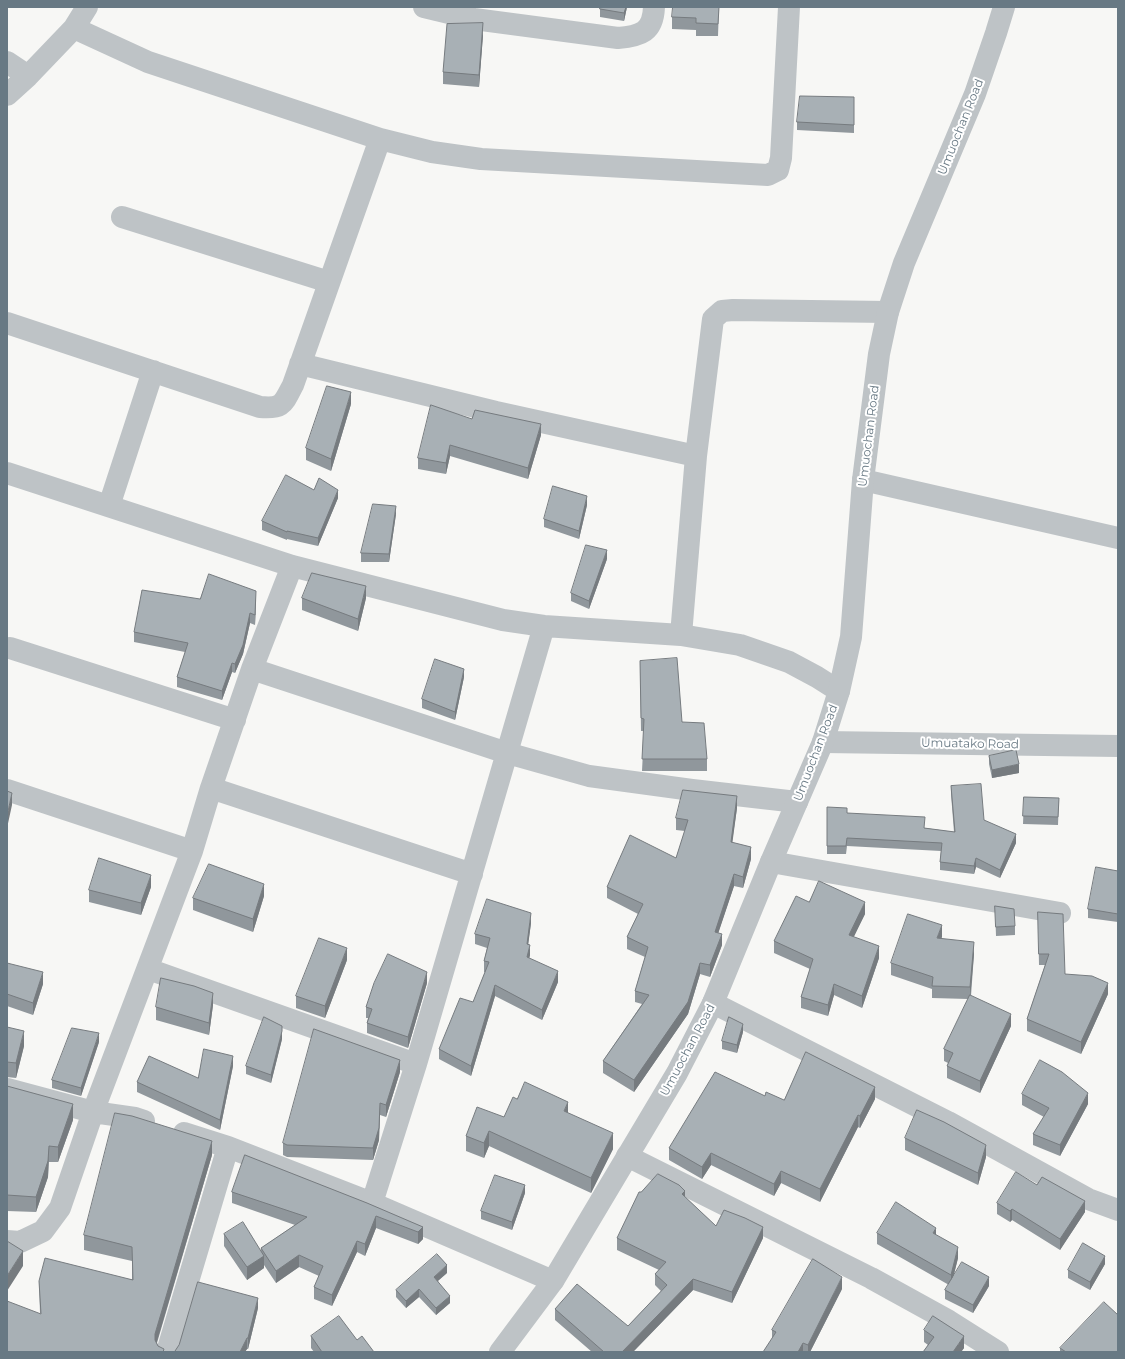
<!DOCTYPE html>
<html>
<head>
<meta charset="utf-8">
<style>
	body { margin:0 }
	#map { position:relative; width:1125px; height:1359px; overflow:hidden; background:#f7f7f5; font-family:Montserrat,sans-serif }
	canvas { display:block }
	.frame { position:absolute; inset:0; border:8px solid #687984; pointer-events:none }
</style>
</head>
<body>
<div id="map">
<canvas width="1125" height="1359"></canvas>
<div class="frame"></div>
</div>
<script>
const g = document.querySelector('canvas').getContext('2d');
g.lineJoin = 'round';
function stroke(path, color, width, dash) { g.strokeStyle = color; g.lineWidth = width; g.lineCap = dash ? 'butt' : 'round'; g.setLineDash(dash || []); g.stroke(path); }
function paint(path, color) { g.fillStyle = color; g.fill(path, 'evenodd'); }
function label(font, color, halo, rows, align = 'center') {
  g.font = font + ' Montserrat,sans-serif'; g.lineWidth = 4; g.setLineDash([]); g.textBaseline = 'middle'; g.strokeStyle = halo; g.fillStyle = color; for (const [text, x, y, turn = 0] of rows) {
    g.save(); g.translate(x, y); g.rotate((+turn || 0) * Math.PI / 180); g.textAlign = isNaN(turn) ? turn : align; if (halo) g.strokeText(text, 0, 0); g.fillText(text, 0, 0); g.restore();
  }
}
const minor = new Path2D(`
	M424 7 474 19 618 38C641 36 653 32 654 7
	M74 28 148 62 380 139 432 152 481 159 768 175 778 170 781 158 789 7
	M7 62 28 76
	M7 95 28 76 74 28 87 7
	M122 217 329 282
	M7 323 260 407C283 409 283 404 293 385L380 139
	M300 364 496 412 696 456
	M7 473 292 566 503 620 544 626 681 635 740 645 789 662 817 677 839 691
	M863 480 1118 538
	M109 506 153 371
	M681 635 696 456 713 319 722 311 733 310 888 312
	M10 648 235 720
	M252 669 507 753 589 776 692 790 797 802
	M823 742 1118 746
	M211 788 472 874
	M7 790 192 851
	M771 862 1060 913
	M148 969 416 1064
	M713 1003 948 1122 1088 1199 1118 1210
	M7 1089 93 1112 135 1118 144 1121
	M184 1133 228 1147 372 1203 553 1281
	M627 1156 871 1278 949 1321 998 1352
	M372 1203 416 1064 544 626
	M7 1241 20 1242 43 1231 60 1208 93 1112 192 851 211 788 252 669 292 566
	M167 1352 228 1147`);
const tertiary = new Path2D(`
	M500 1352 553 1281 677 1073 713 1003 771 862 823 742 839 691 851 637 863 480 879 354 888 312 904 263 975 94 996 33 1004 7`);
const wall = new Path2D(`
	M627 7 624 21 600 17V9Z
	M719 7 718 36H696V30L672 29V17Z
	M483 35 479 87 443 84V72Z
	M854 97V133L797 130V122Z
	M351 404 331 471 306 460V448Z
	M472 419 541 435 528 479 450 456 446 474 418 469V458Z
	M314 490 338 498 318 546 287 539V540L262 530V521Z
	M587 505 579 539 544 527V519Z
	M396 514 389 562H361V553Z
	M607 559 589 609 571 601V593Z
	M302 598H366L358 631 302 610Z
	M200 599 256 600 255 625 250 623 243 654 235 673 232 672 222 700 177 687V677L185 652 134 642V632Z
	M640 661 682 722 707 759V771H642L644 731H641Z
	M464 677 455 720 422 708V699Z
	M989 756 1019 773 992 778 989 764Z
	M951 786 984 820 1016 843 1000 878 976 867 974 874 940 870V862L941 851 847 846 846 854H827V807L847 813 925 828 954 832 951 794Z
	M1024 797 1059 798 1058 825 1023 824Z
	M737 808 732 842 751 859 743 888 734 886 718 933 722 945 710 977 700 974 688 1014 634 1092 603 1073V1061L642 1004 635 1002V991L645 957 627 949V937L638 914 607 898V887L676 858 685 831 676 830V818Z
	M1118 871V922L1088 918V909Z
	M151 887 141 915 89 902V890Z
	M264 896 253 932 193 910V898Z
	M809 902 865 914 853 937 879 958 862 1008 834 995 828 1016 801 1008V997L810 969 774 953V941Z
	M995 906 1015 926V935L996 936Z
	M1038 912 1065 974 1108 994 1081 1054 1027 1031V1019L1045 965H1039Z
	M531 923 528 944 530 955 529 958 558 982 542 1020 495 996 471 1076 439 1059V1049L473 1002 485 972H484V961L487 948 475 944V934Z
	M942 937 941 938 974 954 971 996 1011 1026 980 1093 947 1078V1066L948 1063 944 1061V1049L968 999 932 998V989L891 975V963Z
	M347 960 325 1018 296 1008V996Z
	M7 963 43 984 33 1015 7 1006Z
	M427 983 408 1048 367 1033V1023L368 1018H366V1007Z
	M213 1005 209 1035 156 1020V1007Z
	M7 1027 24 1046 16 1078 7 1077Z
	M743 1032 737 1053 722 1049V1041Z
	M282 1039 271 1083 246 1074V1066Z
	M99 1042 81 1096 52 1088V1080Z
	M233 1066 220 1130 137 1092V1082L198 1078Z
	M400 1072 386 1117 380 1115 379 1140 373 1160 287 1157 283 1155V1143Z
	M7 1086 73 1120 58 1162H49L48 1177 36 1212 7 1211Z
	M1022 1094 1088 1104 1060 1156 1033 1145V1134L1044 1117 1022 1105Z
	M765 1096 784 1100 875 1099 860 1128 858 1127 820 1202 781 1183 774 1196 711 1165 702 1179 669 1160V1148Z
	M517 1099 568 1113 613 1149 591 1193 489 1146 484 1158 466 1151V1136L504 1117Z
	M905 1138 986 1157 978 1185 905 1150Z
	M212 1155 157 1343 158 1346 164 1352 40 1313 39 1281 132 1279V1261L84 1250V1235Z
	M245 1155 423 1227V1239L418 1244 376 1228 365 1256 357 1252 332 1306 314 1299V1287L319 1276 299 1267 276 1283 264 1265V1268L247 1280 224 1246V1234L261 1250V1248L295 1225 232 1203V1192Z
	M1037 1185 1085 1212 1060 1250 1012 1220 1010 1222 997 1214V1203Z
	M525 1193 512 1230 481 1219V1211Z
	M685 1197 716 1226 763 1238 732 1303 693 1290 633 1352H592L555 1320V1309L628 1326 661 1291 655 1285V1274L659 1270 617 1250V1238Z
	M877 1233 936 1235 958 1258 953 1278 989 1286 973 1313 945 1299V1290L949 1285 877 1244Z
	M1105 1264 1090 1290 1068 1278V1270Z
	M447 1273 438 1281 450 1303 436 1315 419 1297 406 1308 396 1297V1290Z
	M842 1289 810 1352H763L772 1339V1330Z
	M258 1308 248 1349H247L245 1352H175V1351Z
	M924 1330 964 1348 961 1352H923L928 1345 924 1342Z
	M311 1336 357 1340 374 1352H314L311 1348Z
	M1060 1348 1118 1352H1060Z`);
const shadedWall = new Path2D(`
	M626 7H627L624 21V13Z
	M483 23V35L479 87V75Z
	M351 392V404L331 471V459Z
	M541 424V435L528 479V468Z
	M450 445V456L446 474V463Z
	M338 490V498L318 546V538Z
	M587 496V505L579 539V531Z
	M396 506V514L389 562V554Z
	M607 550V559L589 609V601Z
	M366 586V598L358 631V619Z
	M256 591V600L255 625V615Z
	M250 613V623L243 654 235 673V664Z
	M232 663V672L222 700V691Z
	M464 669V677L455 720V712Z
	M1019 764V773L992 778V770Z
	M12 793V805L7 828V816Z
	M737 796V808L731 853V842Z
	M1016 834V843L1000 878V870Z
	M751 847V859L743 888V877Z
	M976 858V867L974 874V866Z
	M734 874V886L715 943V932Z
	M151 875V887L141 915V903Z
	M264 884V896L253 932V919Z
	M865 902V914L849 947V935Z
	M531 913V923L527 954V944Z
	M942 925V937L937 950V938Z
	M722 934V945L710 977V965Z
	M974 942V954L970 999V987Z
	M530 945V955L527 967V957Z
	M879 946V958L862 1008V996Z
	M347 948V960L325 1018V1006Z
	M700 963V974L688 1014 634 1092V1080Z
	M558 971V982L542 1020V1010Z
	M43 972V984L33 1015V1003Z
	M427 972V983L408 1048V1037Z
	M1108 983V994L1081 1054V1042Z
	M834 984V995L828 1016V1005Z
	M495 985V996L471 1076V1066Z
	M213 993V1005L209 1035V1023Z
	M1011 1014V1026L980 1093V1081Z
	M743 1024V1032L737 1053V1045Z
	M24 1031V1046L16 1078V1063Z
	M282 1031V1039L271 1083V1075Z
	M99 1033V1042L81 1096V1088Z
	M233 1056V1066L220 1130V1120Z
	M400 1060V1072L386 1117V1105Z
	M875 1087V1099L860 1128V1116Z
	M1088 1093V1104L1060 1156V1145Z
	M568 1102V1117L564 1111Z
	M380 1103 379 1140 373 1160V1148Z
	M73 1104V1120L58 1162V1147Z
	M858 1115V1127L820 1202V1189Z
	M489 1131V1146L484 1158V1143Z
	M613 1133V1149L591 1193V1178Z
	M212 1141V1155L155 1348V1334Z
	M986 1145V1157L978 1185V1173Z
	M49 1146 48 1177 36 1212V1197Z
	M711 1153V1165L702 1179V1167Z
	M781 1171V1183L774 1196V1184Z
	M525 1185V1193L512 1230V1222Z
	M685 1191V1202L682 1194Z
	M1085 1201V1212L1060 1250V1239Z
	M1012 1209V1220L1010 1222V1211Z
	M376 1216V1228L365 1256V1244Z
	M423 1227V1239L418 1244V1232Z
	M763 1227V1238L732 1303V1292Z
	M936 1228V1239L933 1233Z
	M357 1241V1252L332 1306V1295Z
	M958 1247V1258L951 1286V1275Z
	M23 1251V1266L7 1291V1276Z
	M299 1255V1267L276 1283V1271Z
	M264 1256V1268L247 1280V1267Z
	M1105 1256V1264L1090 1290V1282Z
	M447 1265V1273L434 1284V1277Z
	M842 1277V1289L810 1352H808V1345Z
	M989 1277V1286L973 1313V1305Z
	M693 1279V1290L633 1352H622Z
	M419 1289V1297L406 1308V1301Z
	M450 1296V1303L436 1315V1308Z
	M258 1298V1308L248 1349V1338Z
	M964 1336V1348L961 1352H953Z
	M247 1338V1349L245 1352H240Z
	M803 1343V1352H798Z`);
const building = new Path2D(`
	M600 7H626L624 13 600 9Z
	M673 7H719L718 24 696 23V18L672 17Z
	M483 23 479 75 443 72 447 24Z
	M800 96 854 97V125L797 122Z
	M327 386 351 392 331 459 306 448Z
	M431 405 472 419 475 410 541 424 528 468 450 445 446 463 418 458Z
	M286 475 314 490 319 478 338 490 318 538 287 531V532L262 521Z
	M553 486 587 496 579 531 544 519Z
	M373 504 396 506 389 554 361 553Z
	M586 545 607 550 589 601 571 593Z
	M312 573 366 586 358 619 302 598Z
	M209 574 256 591 255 615 250 613 243 645 235 664 232 663 222 691 177 677 188 643 134 632 142 590 200 599Z
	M677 658 682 722 704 723 707 759H642L644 719 641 718 640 661Z
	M435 659 464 669 455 712 422 699Z
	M1016 750 1019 764 992 770 989 756Z
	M981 784 984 820 1016 834 1000 870 976 858 974 866 940 862 942 843 847 838 846 846H827V807L847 808V813L925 817 924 828 955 832 951 786Z
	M683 790 737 796 731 842 751 847 743 877 734 874 715 932 722 934 710 965 700 963 688 1002 634 1080 603 1061 649 995 635 991 648 947 627 937 643 904 607 887 630 835 676 858 688 820 676 818Z
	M7 791 12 793 7 816Z
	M1024 797 1059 798 1058 817 1023 816Z
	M99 858 151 875 141 903 89 890Z
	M209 864 264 884 253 919 193 898Z
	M1096 867 1118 871V914L1088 909Z
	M819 881 865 902 849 935 879 946 862 996 834 984 828 1005 801 997 813 959 774 941 796 896 809 902Z
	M487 899 531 913 527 944 530 945 527 957 558 971 542 1010 495 985 471 1066 439 1049 460 998 473 1002 489 962 484 961 490 938 475 934Z
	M995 906 1014 909 1015 926 996 927Z
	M1038 912 1063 914 1065 974 1092 976 1108 983 1081 1042 1027 1019 1049 954H1039Z
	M908 914 942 925 937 938 974 942 970 987 932 986 933 977 891 963Z
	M319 938 347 948 325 1006 296 996Z
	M388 954 427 972 408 1037 367 1023 372 1009 366 1007 374 983Z
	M7 963 43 972 33 1003 7 994Z
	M161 978 194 986 213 993 209 1023 156 1007Z
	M970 995 1011 1014 980 1081 947 1066 953 1053 944 1049Z
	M264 1017 282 1026V1031L271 1075 246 1066Z
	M729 1017 743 1024 737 1045 722 1041Z
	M7 1027 24 1031 16 1063 7 1062Z
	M72 1028 99 1033 81 1088 52 1080Z
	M314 1029 400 1060 386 1105 380 1103 379 1128 373 1148 287 1145 283 1143Z
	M204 1049 233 1056 220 1120 137 1082 149 1056 198 1078Z
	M806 1052 875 1087 860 1116 858 1115 820 1189 781 1171 774 1184 711 1153 702 1167 669 1148 715 1072 765 1096 766 1092 784 1100Z
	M1040 1060 1062 1072 1088 1093 1060 1145 1033 1134 1049 1108 1022 1094Z
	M525 1082 568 1102 564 1111 613 1133 591 1178 489 1131 484 1143 466 1136 477 1107 504 1117 513 1097 517 1099Z
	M7 1086 73 1104 58 1147 49 1146 48 1161 36 1197 7 1195Z
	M917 1110 944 1122 986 1145 978 1173 905 1138Z
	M115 1113 132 1116 212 1141 155 1334V1340L158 1346 164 1349 163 1352H7V1301L41 1314 39 1281 45 1258 133 1280 132 1247 84 1235Z
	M245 1155 367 1203 423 1227 418 1232 376 1216 365 1244 357 1241 332 1295 314 1287 323 1266 299 1255 276 1271 261 1248 307 1217 232 1192Z
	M1016 1172 1037 1185 1042 1177 1085 1201 1060 1239 1012 1209 1010 1211 997 1203Z
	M658 1174 679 1185 685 1191 682 1194 716 1226 724 1210 745 1218 763 1227 732 1292 693 1279 622 1352H604L555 1309 577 1284 628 1326 667 1285 655 1274 666 1262 617 1238 639 1192H641Z
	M495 1175 525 1185 512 1222 481 1211Z
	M896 1202 936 1228 933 1233 958 1247 951 1275 877 1233Z
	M243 1222 264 1256 247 1267 224 1234Z
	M7 1241 23 1251 7 1276Z
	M1083 1243 1105 1256 1090 1282 1068 1270Z
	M437 1254 447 1265 434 1277 450 1296 436 1308 419 1289 406 1301 396 1290Z
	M813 1259 842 1277 808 1345 803 1343 798 1352H763L776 1332 772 1330Z
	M962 1262 989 1277 973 1305 945 1290Z
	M198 1282 258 1298 248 1338H247L240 1352H177L175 1351 179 1345Z
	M1104 1302 1118 1315V1352H1066L1060 1348Z
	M339 1316 357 1340 362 1336 374 1352H322L311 1336Z
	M933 1316 964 1336 953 1352H923L934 1337 924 1330Z`);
const streetNames = [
	["Umuochan Road",961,127,-68],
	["Umuochan Road",869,436,-83],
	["Umuatako Road",970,744,1],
	["Umuochan Road",816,753,-69],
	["Umuochan Road",688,1050,-62]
];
stroke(minor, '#bec3c6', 22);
stroke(tertiary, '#bec3c6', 22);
paint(wall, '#90979c');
paint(shadedWall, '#767b7f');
paint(building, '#a8b0b5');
stroke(building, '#767b7f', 1);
label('12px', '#687984', '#fff', streetNames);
</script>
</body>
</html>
